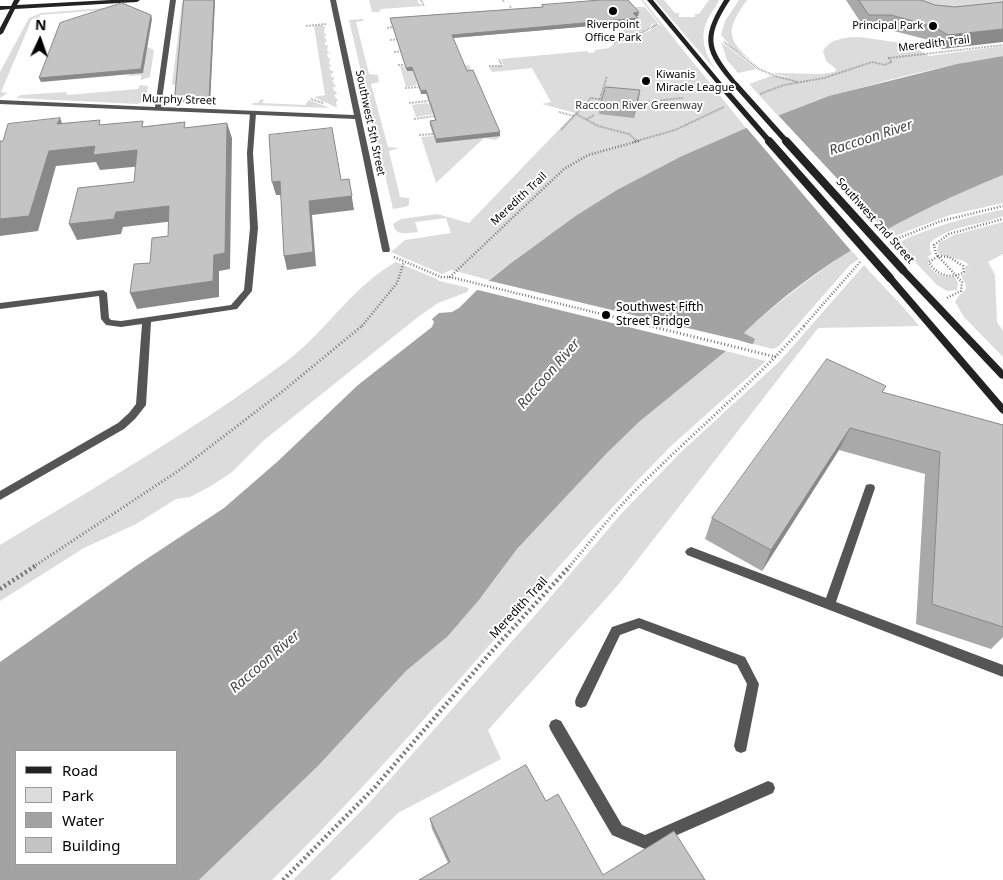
<!DOCTYPE html>
<html>
<head>
<meta charset="utf-8">
<style>
	body { margin:0 }
	#map { position:relative; width:1003px; height:880px; overflow:hidden; background:#fff; font-family:"Noto Sans",sans-serif }
	canvas { display:block }
	.legend { position:absolute; left:15px; top:750px; width:162px; height:115px; box-sizing:border-box; background:#fff; border:1px solid #999; margin:0; padding:6px 9px; list-style:none; font-size:15px; color:#000 }
	.legend li { display:flex; align-items:center; gap:10px; height:25px }
	.legend b { width:25px; border:1px solid #999 }
	.north { position:absolute; left:15px; top:15px; width:50px; height:50px; -webkit-text-stroke:4px #fff; paint-order:stroke; rotate:3deg; font-size:14px; font-weight:700; line-height:20px; text-align:center; color:#000 }
	.north::after { content:''; display:block; margin:auto; width:18px; height:22px; background:#000; clip-path:polygon(50% 0,100% 100%,50% 72%,0 100%) }
</style>
</head>
<body>
<div id="map">
<canvas width="1003" height="880"></canvas>
<ul class="legend">
<li><b style="height:6px;background:#222"></b>Road</li>
<li><b style="height:14px;background:#dcdcdc"></b>Park</li>
<li><b style="height:14px;background:#a3a3a3"></b>Water</li>
<li><b style="height:14px;background:#c4c4c4"></b>Building</li>
</ul>
<div class="north">N</div>
</div>
<script>
const g = document.querySelector('canvas').getContext('2d');
g.lineJoin = 'round';
function paint(path, color) { g.fillStyle = color; g.fill(path, 'evenodd'); }
function stroke(path, color, width, dash) { g.strokeStyle = color; g.lineWidth = width; g.lineCap = dash ? 'butt' : 'round'; g.setLineDash(dash || []); g.stroke(path); }
function label(font, color, halo, rows, align = 'center') {
  g.font = font + ' "Noto Sans",sans-serif'; g.lineWidth = 4; g.setLineDash([]); g.textBaseline = 'middle'; g.strokeStyle = halo; g.fillStyle = color; for (const [text, x, y, turn = 0] of rows) {
    g.save(); g.translate(x, y); g.rotate((+turn || 0) * Math.PI / 180); g.textAlign = isNaN(turn) ? turn : align; if (halo) g.strokeText(text, 0, 0); g.fillText(text, 0, 0); g.restore();
  }
}
const green = new Path2D(`
	M369 0H419L417 2 423 6 381 9 379 12H372Z
	M641 0H643L746 128C652 168 569 217 489 280L451 270 442 274 391 252 405 240 451 233 446 218 415 222 418 232C407 233 396 237 393 224L401 219 437 214 469 223 575 113 542 104 551 102 532 68 492 72 489 67 504 66 501 59 587 51 589 53 595 52V50L609 48 614 44 624 43 651 30 653 25 659 24 663 28Z
	M655 0H664L675 13H679V17H695V14H699L709 0H719C717 6 712 11 709 17 698 36 705 55 717 72Z
	M739 0H747C729 26 723 37 751 60L732 48 721 35 725 21Z
	M900 0H1003V15Z
	M185 1 177 84 172 85 182 2Z
	M631 7H645L658 23 652 24C649 31 623 44 615 43L625 33 619 25 638 15Z
	M105 8 104 12 101 10 40 15 39 18 32 19 1 92 7 93 0 98V72L29 18 41 13Z
	M363 19V21L356 22 369 74 378 75 379 82 371 84 388 147 399 148 389 151 400 197 409 198V205L405 207 393 209 349 20Z
	M322 25 325 27 324 33 327 35 324 36 327 41 325 42V45H328L327 51 330 53 327 54 328 58H330L329 64 332 66 329 67 330 70 333 71V73L331 74V77H334V80H332L336 87H333L334 91H336L337 94 334 95 338 101 336 102 337 108 314 97 325 95 314 26Z
	M860 37 901 43 915 48 929 56 1003 46V56C926 69 851 87 778 116L749 84 771 76 792 77 772 74 778 73 821 74 835 72 836 69 826 61 823 51C830 38 847 37 860 37Z
	M721 42 757 69 738 73 727 60Z
	M147 47 154 50 150 77 141 80V75L129 76V74L142 72Z
	M469 65 473 74 416 80 417 85 406 87 400 66 405 67 406 71Z
	M140 85 148 86 146 101 137 104 16 98 21 95 66 92 67 95 138 89Z
	M261 99 264 100 262 103 305 105 309 100 330 108 252 105 253 103H258Z
	M427 103 429 104 433 114 416 117 412 105Z
	M434 136 436 143 500 136H501L496 140 484 138 436 183 421 137Z
	M1003 175V203L950 215 892 237 885 230 954 195Z
	M999 210H1003V216C979 226 950 225 930 243V250L932 254 927 257 930 258 928 262C932 275 944 277 955 277L958 283 957 290 947 291 937 285 897 243C933 226 962 219 999 210Z
	M1003 222V254L988 262 995 275 997 322 1003 331V357L964 317 955 302C960 290 973 293 961 276L966 273 965 266 969 265 964 261 940 255 937 251 939 243 954 235Z
	M851 250 859 259 850 265 779 346 773 349 753 344 754 339 744 333C777 302 813 276 851 250Z
	M396 262 437 279 439 281 469 288 467 292 438 303 418 317 263 441 232 472 211 486 190 497 176 499 136 524 84 548 0 601V545C97 486 196 429 287 361 325 332 354 285 396 262Z
	M864 265C882 286 902 304 919 326L818 328 618 585 488 730 501 759 398 813 330 880H293L369 803 544 605 621 514 681 452 780 361Z
	M726 351 765 361V362L671 446 637 481C514 612 401 754 272 880H199L318 766 406 671 448 636 479 600 517 549 607 453 639 422Z`);
const water = new Path2D(`
	M1003 56V175C909 213 817 262 744 333L755 339 753 344H738L726 351 639 422 607 453 517 549 479 600 448 636 406 671 318 766 199 880H0V662L136 566 224 508 277 462 358 385 432 327 434 322 432 319 439 313 452 312 459 308 477 290 511 263 577 215 617 190 680 157 746 128 829 96 957 64ZM16 751H176V864H16Z`);
const pier = new Path2D(`
	M777 114 887 232 852 252 745 126Z
	M486 280 738 340 755 345 753 347H739L730 352 474 289Z`);
const pathFar3 = new Path2D(`
	M421 0 424 6
	M503 0 504 2
	M510 6 511 8
	M306 26 326 24
	M387 28 393 27
	M390 40 399 39
	M724 42 759 69 775 76 798 82
	M614 43 635 37 657 24
	M394 52 403 51
	M398 65H404
	M489 66H502L499 59
	M405 88 418 87
	M760 94 784 85 824 78 872 62 885 65 891 62 889 58 1003 45
	M311 99 323 103
	M600 99 607 76
	M633 102C650 103 666 99 683 98
	M409 103 428 101
	M559 112 574 116
	M576 114 598 126 629 134 637 141
	M414 119 434 116
	M587 119 594 115
	M561 130 591 98 605 100
	M419 135 433 134
	M633 142 675 130 724 107`);
const pathFar2 = new Path2D(`
	M639 141 588 155 564 169 450 277 651 326
	M894 240 941 221 1003 206
	M938 256 949 257 963 266 964 272C951 280 936 275 929 262Z
	M394 257 441 277H450
	M947 298 961 291 962 282 936 254 934 245 949 234 1003 219
	M362 326 397 283 404 262
	M804 326 860 262`);
const pathFar1 = new Path2D(`
	M646 325 776 357
	M33 567 181 469 283 391 363 325
	M569 567C595 536 621 503 650 476 702 425 757 379 805 325`);
const path = new Path2D(`
	M0 589 35 566
	M283 880 375 787 492 651 570 566`);
const lane = new Path2D(`
	M253 111 256 113 253 153 258 228 252 291 237 309 151 322 146 405 135 419 124 429 0 500V491L118 423 129 413 136 404 142 324 121 327 106 325 101 319 99 296 0 309V303L103 290 107 293 109 318 111 320 121 321 231 305 244 290 250 228 247 153 250 113Z
	M870 484 874 485 875 488 836 602 1003 665V677L687 555 685 552 687 549 691 547 826 598 865 488 866 485Z
	M639 618 745 657 759 684 746 751 741 753 736 751 734 746 747 684 737 665 639 628 620 635 586 706 581 708 576 706 575 702 576 698 612 627Z
	M556 719 561 721 622 825 645 835 768 781 773 783 775 788 773 793 645 849 612 835 551 731 549 726 551 721Z`);
const street = new Path2D(`
	M170 0H176L161 107 354 115 330 0H336L390 250 389 252H383L382 250 355 119 0 104V100L155 107Z`);
const secondary = new Path2D(`
	M14 0H20L17 5 111 0H140L137 2 15 9 3 33 0 35V28L10 9 0 10V6H11Z
	M647 0H653L726 88V90H722Z
	M724 0H730C703 41 711 50 739 85L736 87 734 86C705 52 699 40 724 0Z
	M900 268H906L1003 370V379L1000 378 900 272Z
	M890 275 893 276 1003 404V414L1000 412 887 280 886 278Z`);
const secondaryBridgeFar1 = new Path2D(`
	M736 85 787 142
	M724 89 770 142`);
const secondaryBridge = new Path2D(`
	M769 141 890 278
	M786 141 903 270`);
const wall = new Path2D(`
	M184 0H215L210 103 176 102 175 98Z
	M846 0H921L935 5 955 7 1003 2 942 49 929 40 886 29H865Z
	M542 5 638 16H636L638 18 637 22 453 38 467 71 500 136 436 143 430 125V121L435 120 426 94H421L413 71H407L391 22 390 18 542 7Z
	M639 97 634 118 599 114 600 106Z
	M886 386 882 393 1003 425V637L991 649 916 624 925 474 839 450 762 571 705 539 712 518Z
	M546 801 603 875 419 880 448 863 432 829 430 819Z`);
const shadedWall = new Path2D(`
	M214 0H215L210 103 209 100Z
	M639 12 638 16H633V13Z
	M151 15 152 19 143 73 41 82 39 78Z
	M638 18 637 22 452 38V35Z
	M1003 29V42L942 49 948 35Z
	M412 67 413 71H407L406 68Z
	M426 90V94H421V91Z
	M640 90 639 97 634 118 635 110Z
	M60 118 66 133 57 124Z
	M227 123 232 138 230 269 219 271V297L137 309 130 293 214 255Z
	M500 132V136L436 143V139Z
	M95 146 137 150 143 166 100 170 96 162 56 166 38 231 0 236V219L49 151Z
	M349 179 354 210 312 215 316 266 287 270 284 256 309 201Z
	M280 181 283 195H276L272 182Z
	M169 206 175 221 123 227 121 234 77 240 69 224 116 212Z
	M850 428 839 450 762 571 771 550Z`);
const building = new Path2D(`
	M184 0H214L209 100 175 98Z
	M601 0H628L639 12 633 13 638 18 452 35 467 71 473 70 500 132 436 139 430 121 436 120 426 90 421 91 412 67 406 68 390 18 543 7 542 5Z
	M859 0H921L935 5 955 7 1003 2V29L948 35 934 27 891 15H869Z
	M122 3 151 15 141 69 39 78 60 23Z
	M606 87 640 90 635 110 600 106Z
	M60 118 57 124 100 120 99 125 143 121 142 127 185 122 184 128 227 123 225 253 214 255 213 281 130 293 134 264 150 263 152 238 168 236 169 206 116 212 114 219 69 224 78 188 134 182 137 150 93 155 95 146 49 151 29 216 0 219V141H3L8 124Z
	M332 128 341 180 349 179 352 196 309 201 313 252 284 256 280 181 272 182 269 135Z
	M827 359 886 386 882 392 1003 425V627L932 604 940 452 850 428 771 550 712 518Z
	M526 765 546 801 558 794 603 875 674 831 705 880H419L450 862 430 819Z`);
const markers = [
	[613,11,5,"#000"],
	[933,26,5,"#000"],
	[646,81,5,"#000"],
	[606,315,5,"#000"]
];
const farPoinames = [
	["Riverpoint",613,25],
	["Office Park",613,38],
	["Principal Park",923,26,"right"],
	["Kiwanis",656,75,"left"],
	["Miracle League",656,88,"left"]
];
const farStreetnames = [
	["Meredith Trail",934,44,-7],
	["Murphy Street",179,100,2],
	["Southwest 5th Street",370,123,78],
	["Meredith Trail",519,199,-43],
	["Southwest 2nd Street",875,221,48]
];
const farParknames = [
	["Raccoon River Greenway",639,106]
];
const poiNames = [
	["Southwest Fifth",616,308],
	["Street Bridge",616,322]
];
const streetNames = [
	["Meredith Trail",519,608,-47]
];
const waterNames = [
	["Raccoon River",871,138,-18],
	["Raccoon River",549,374,-49],
	["Raccoon River",265,662,-41]
];
paint(green, '#dcdcdc');
paint(water, '#a3a3a3');
paint(pier, '#fff');
stroke(pathFar3, '#777', 2, [0.5, 1]);
stroke(pathFar2, '#777', 2.5, [1, 2]);
stroke(pathFar1, '#777', 3, [1, 2.5]);
stroke(path, '#777', 4.5, [2, 3]);
paint(lane, '#555');
paint(street, '#555');
paint(secondary, '#222');
stroke(secondaryBridgeFar1, '#222', 5.5);
stroke(secondaryBridge, '#222', 8);
paint(wall, '#a9a9a9');
paint(shadedWall, '#898989');
paint(building, '#c4c4c4');
stroke(building, '#898989', 1);
for (const [x, y, r, color] of markers) { const dot = new Path2D(); dot.arc(x, y, r, 0, 2 * Math.PI); g.fillStyle = color; g.fill(dot); stroke(dot, '#fff', 2); }
label('11px', '#000', '#fff', farPoinames);
label('11px', '#000', '#fff', farStreetnames);
label('11px', '#333', '#fff', farParknames);
label('12px', '#000', '#fff', poiNames, 'left');
label('12px', '#000', '#fff', streetNames);
label('italic 14px', '#444', '#fff', waterNames);
</script>
</body>
</html>
